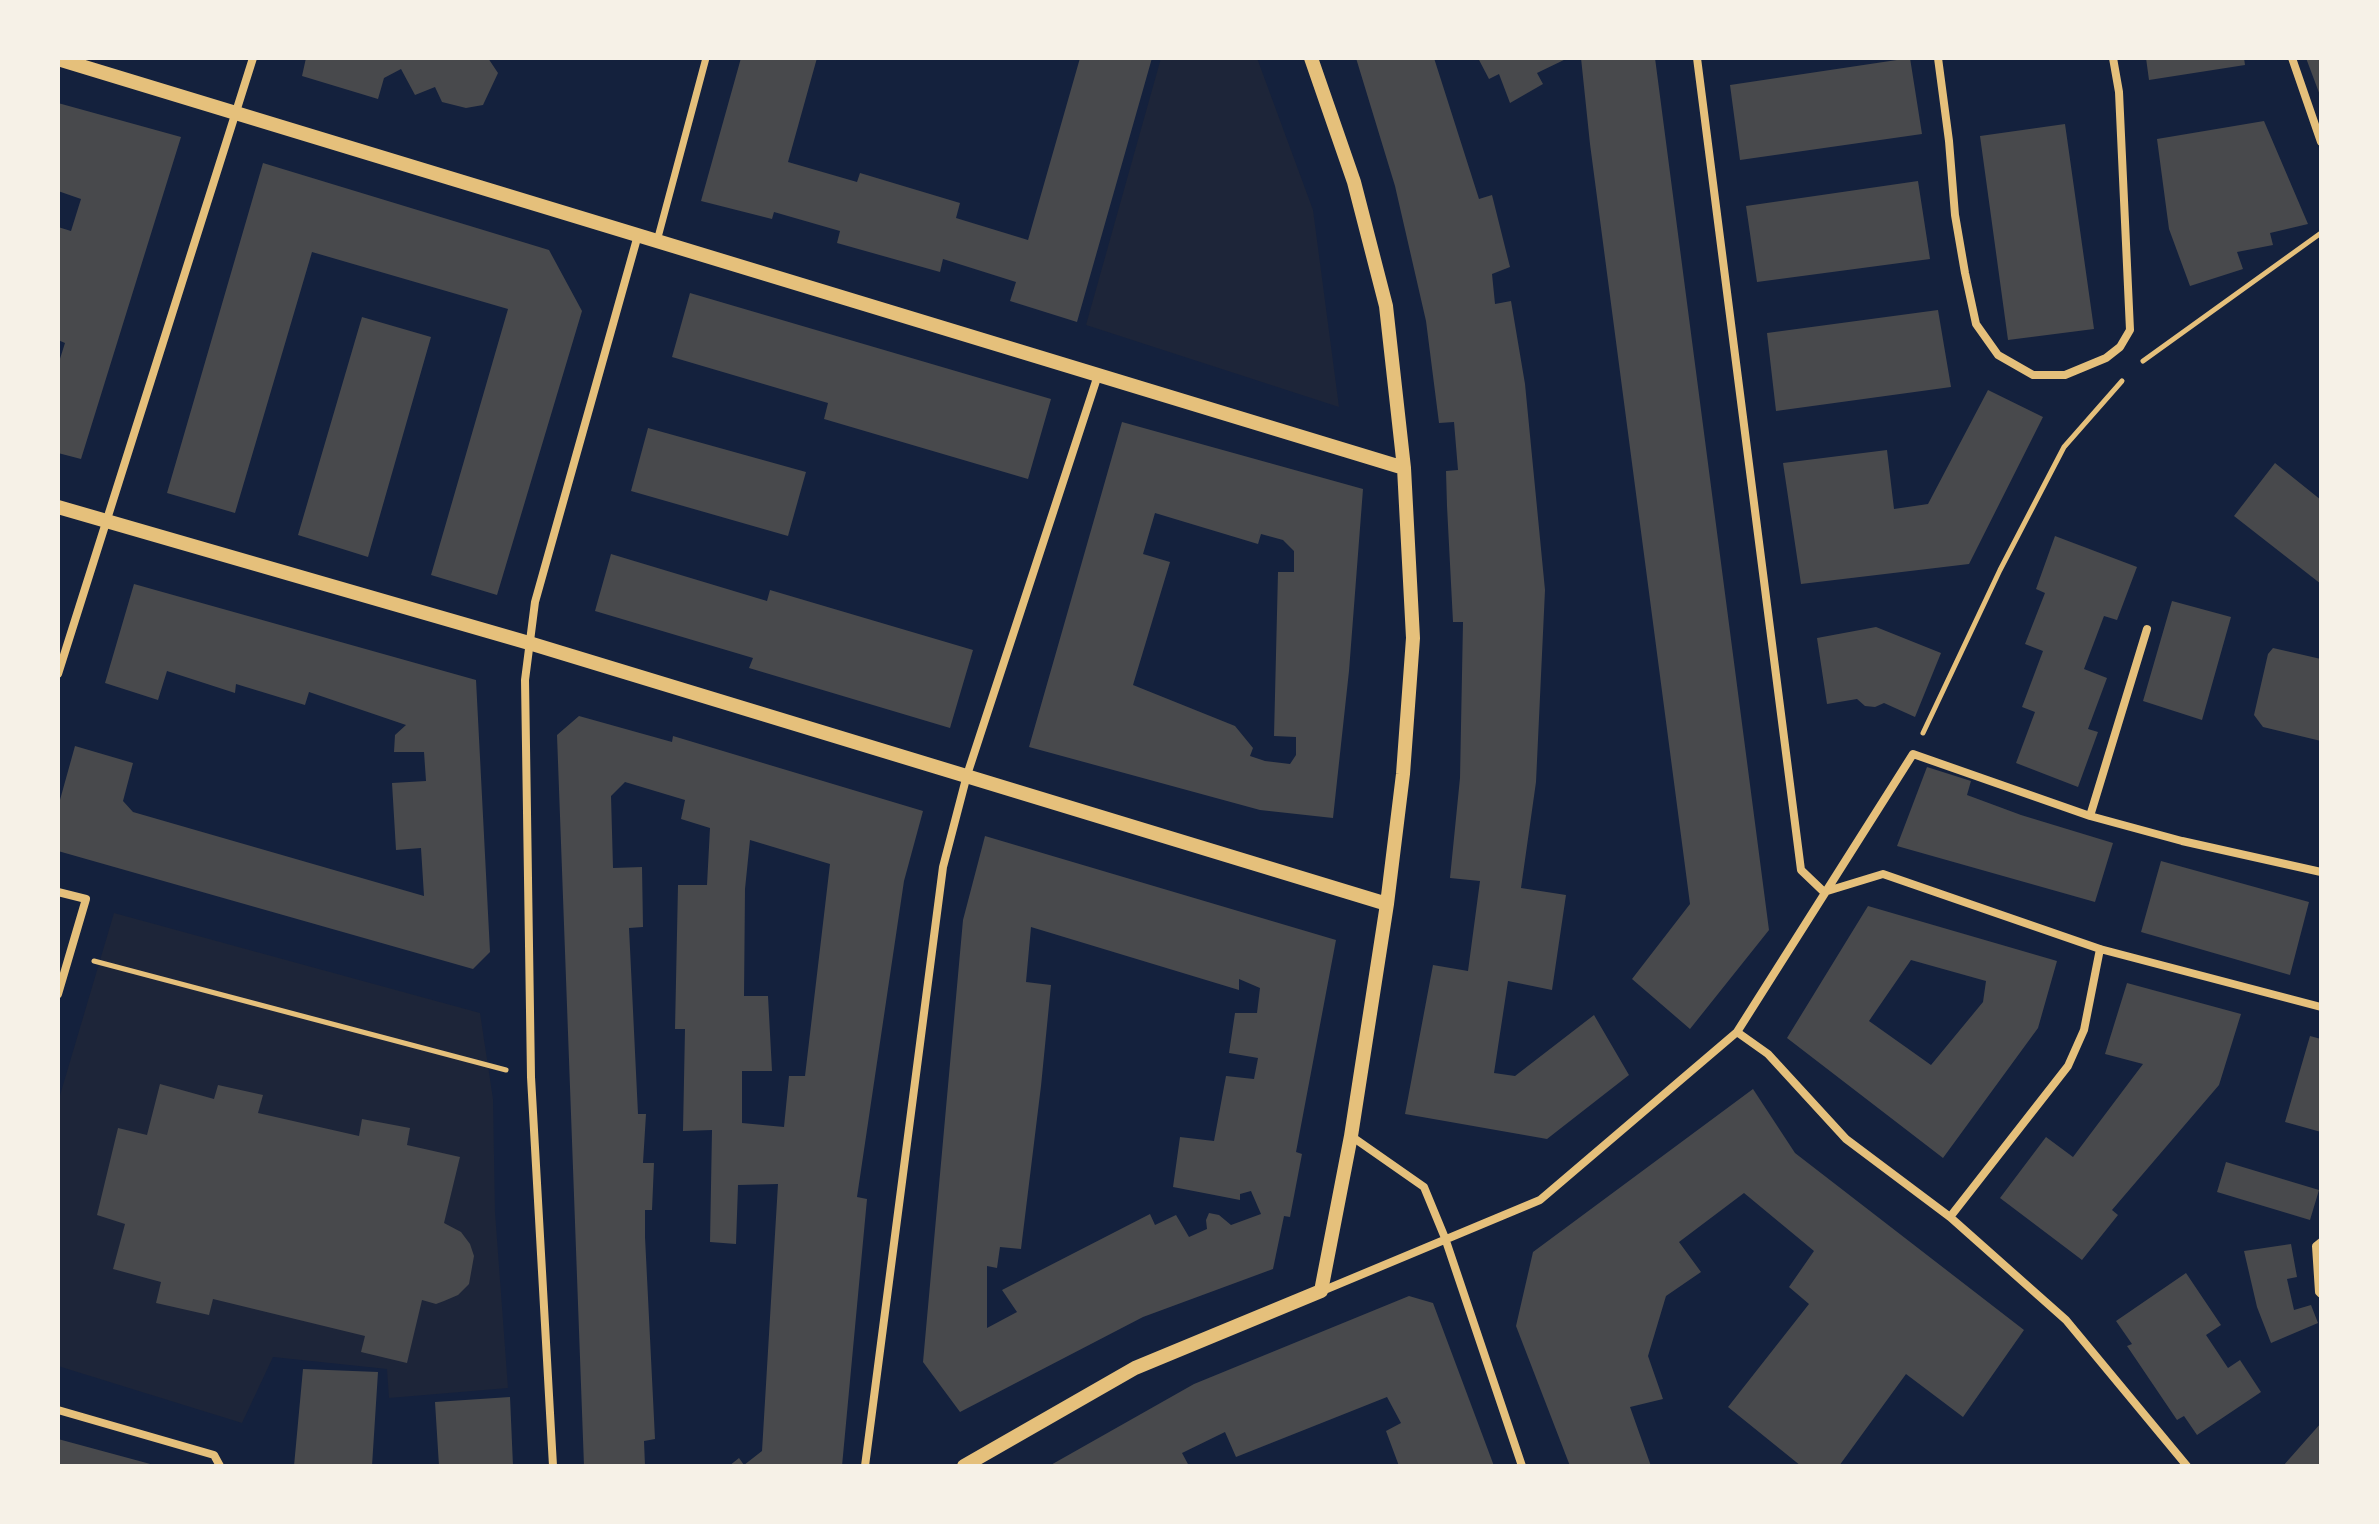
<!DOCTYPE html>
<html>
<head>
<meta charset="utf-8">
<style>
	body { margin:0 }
	#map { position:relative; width:2379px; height:1524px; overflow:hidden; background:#14213d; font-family:Jost,sans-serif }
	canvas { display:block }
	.frame { position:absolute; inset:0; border:60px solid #f6f1e7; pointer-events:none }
</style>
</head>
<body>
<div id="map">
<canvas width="2379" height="1524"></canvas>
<div class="frame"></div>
</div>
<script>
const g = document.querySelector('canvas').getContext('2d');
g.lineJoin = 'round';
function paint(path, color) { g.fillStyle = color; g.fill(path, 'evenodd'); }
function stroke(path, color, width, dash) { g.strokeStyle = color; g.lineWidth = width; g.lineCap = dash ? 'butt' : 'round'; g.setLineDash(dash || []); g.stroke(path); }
const green = new Path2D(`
	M1161 58H1257L1313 210 1339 407 1086 325Z
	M114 913 480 1013 493 1099 495 1212 508 1388 389 1398 387 1369 273 1357 242 1423 58 1366V1102Z`);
const building = new Path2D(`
	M306 58H488L498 73 483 105 466 108 442 102 435 87 415 95 401 69 384 78 378 99 302 76Z
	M741 58H817L788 162 857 182 860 173 960 203 956 218 1028 240 1080 58H1152L1077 322 1010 301 1016 282 943 259 940 272 837 243 840 231 774 212 772 219 701 201Z
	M1356 58H1434L1479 199 1492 195 1510 267 1492 274 1495 304 1511 301 1525 384 1545 590 1536 782 1521 888 1566 895 1552 990 1508 981 1494 1073 1515 1076 1594 1015 1629 1075 1547 1139 1405 1114 1433 965 1468 971 1480 881 1450 878 1460 778 1463 622H1453L1447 506 1446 471 1458 470 1454 422 1439 423 1426 321 1395 186Z
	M1478 58H1568L1537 73 1543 84 1510 103 1499 74 1489 79Z
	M1581 58H1655L1769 930 1690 1029 1632 979 1690 904 1590 144Z
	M1910 58 1922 134 1740 160 1730 85Z
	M2146 58H2244L2245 65 2149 80Z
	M2306 58H2321V98Z
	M58 103 181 137 81 459 58 453V365L65 343 58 340V227L71 231 81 199 58 191Z
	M2264 121 2308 224 2270 233 2273 245 2237 252 2243 269 2190 286 2169 229 2157 139Z
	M2065 124 2094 329 2008 340 1980 136Z
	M263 163 549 250 582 311 497 595 431 575 508 309 312 252 235 513 167 493Z
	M1918 181 1930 259 1757 282 1746 206Z
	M690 293 1051 399 1028 479 824 419 828 403 672 357Z
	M1938 310 1951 387 1776 411 1767 333Z
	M362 317 431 337 368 557 298 535Z
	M1988 390 2043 417 1969 564 1801 584 1783 463 1887 450 1894 509 1928 504Z
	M1122 422 1363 489 1349 671 1333 818 1260 810 1029 747ZM1155 513 1258 544 1261 534 1283 540 1294 551V572H1278L1274 736 1296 737V755L1290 764 1265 761 1250 756 1253 748 1235 726 1133 685 1170 562 1143 554Z
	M648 428 806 472 788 536 631 491Z
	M2275 463 2321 500V584L2234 516Z
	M2055 536 2137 567 2117 620 2104 616 2084 669 2107 678 2088 729 2098 732 2078 787 2016 763 2035 712 2022 707 2043 651 2025 644 2045 593 2036 589Z
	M611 554 767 601 770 590 973 650 950 728 749 668 753 658 595 611Z
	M134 584 476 680 490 952 473 969 58 851V807L75 746 133 763 123 801 133 812 424 896 421 848 396 850 392 783 426 781 424 752H394L395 735 406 725 309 692 305 705 236 684 235 693 167 671 158 700 105 683Z
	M2172 601 2231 617 2202 720 2143 701Z
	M1876 627 1941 653 1915 717 1884 703 1875 707 1865 706 1857 699 1827 704 1817 638Z
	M2273 648 2321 659V741L2263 727 2254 715 2268 654Z
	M579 716 672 742 673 736 923 811 904 881 857 1197 867 1199 842 1466H729L739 1458 744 1465 762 1451 778 1184 738 1185 736 1244 710 1242 712 1130 683 1131 685 1029H675L678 885H707L710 828 681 819 685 800 625 782 611 796 613 868 642 867 643 927 629 928 638 1114H646L643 1163H654L652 1210H645V1237L655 1439 644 1441 645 1466H584L557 735ZM750 840 830 864 805 1076H789L784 1127 742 1123V1071H772L768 996H744L745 889Z
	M1927 767 1971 781 1967 795 2021 815 2113 843 2095 902 1897 846Z
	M985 836 1336 940 1296 1152 1302 1154 1290 1217 1284 1216 1273 1269 1143 1317 960 1412 923 1362 963 920ZM1031 927 1239 990V979L1260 988 1257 1013H1235L1229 1053 1258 1058 1254 1079 1226 1076 1214 1141 1180 1137 1173 1187 1240 1200V1194L1251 1191 1261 1214 1231 1225 1219 1215 1209 1213 1206 1220 1207 1229 1189 1237 1176 1215 1155 1225 1150 1214 1002 1290 1017 1312 987 1328V1266L997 1268 1000 1247 1021 1249 1041 1086 1051 985 1026 982Z
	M2161 861 2309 902 2290 975 2141 932Z
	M1868 906 2057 961 2038 1028 1943 1158 1787 1038ZM1911 960 1986 981 1983 1002 1931 1065 1869 1021Z
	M2127 983 2241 1014 2219 1085 2112 1210 2118 1215 2082 1260 2000 1198 2046 1137 2073 1157 2143 1064 2105 1054Z
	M2310 1036 2321 1039V1132L2285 1122Z
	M160 1084 214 1099 218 1085 263 1095 258 1113 359 1136 362 1119 410 1128 407 1145 460 1157 444 1223 461 1232 470 1244 474 1256 469 1284 458 1295 444 1301 436 1304 422 1300 407 1363 361 1352 365 1336 213 1299 209 1315 156 1303 161 1282 113 1269 125 1224 97 1215 118 1128 147 1135Z
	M1753 1089 1795 1153 2024 1330 1963 1417 1906 1374 1839 1466H1801L1728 1407 1809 1304 1789 1287 1814 1251 1744 1193 1679 1242 1701 1272 1666 1296 1648 1356 1663 1399 1630 1407 1651 1466H1570L1516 1326 1533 1252Z
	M2226 1162 2319 1190 2310 1220 2217 1192Z
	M2291 1244 2297 1277 2287 1279 2294 1310 2311 1305 2318 1323 2271 1343 2257 1307 2244 1251Z
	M2186 1273 2221 1325 2206 1335 2228 1368 2240 1360 2261 1392 2197 1435 2184 1416 2177 1420 2127 1346 2132 1344 2116 1321Z
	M1409 1296 1433 1303 1494 1466H1399L1386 1431 1401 1423 1387 1397 1236 1457 1225 1432 1182 1453 1189 1466H1049L1194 1384Z
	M303 1369 378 1372 372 1466H294Z
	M510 1397 513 1466H439L435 1402Z
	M2321 1423V1466H2283Z
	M58 1439 154 1465V1466H58Z`);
const path = new Path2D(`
	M2143 361 2321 233
	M1923 733 2000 570 2064 447 2122 381
	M94 961 506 1070`);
const pedestrian = new Path2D(`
	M657 241 706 58`);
const minor = new Path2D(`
	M1697 58 1801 870 1824 892
	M1938 58 1949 141 1955 215 1965 273 1976 324 1998 355 2033 375H2065L2106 358 2120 347 2130 330 2119 92 2113 58
	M2292 58 2321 142
	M58 674 253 58
	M2090 816 2147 629
	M58 892 86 899 58 994
	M1824 892 1883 874 2100 949 2321 1007
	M1737 1032 1768 1054 1846 1139 1950 1217 2066 1320 2187 1466
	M1351 1136 1424 1187 1445 1238 1522 1466
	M1950 1217 2068 1066 2084 1030 2100 949
	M2321 1242 2316 1246 2319 1292 2321 1294
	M1322 1291 1540 1200 1737 1032 1913 754 2090 816 2182 841 2321 872
	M58 1410 214 1455 220 1466
	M553 1466 531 1077 525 680 535 602 638 235
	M865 1466 943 867 967 775 1098 375`);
const tertiary = new Path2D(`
	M58 59 1404 468
	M58 507 529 643 1387 904
	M964 1466 1135 1368 1321 1291 1351 1136 1387 904 1403 774 1413 638 1404 468 1386 306 1354 182 1311 58`);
paint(green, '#1d2539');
paint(building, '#48494c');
stroke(path, '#e5c07b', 5);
stroke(pedestrian, '#e5c07b', 7);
stroke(minor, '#e5c07b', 8);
stroke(tertiary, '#e5c07b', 14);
</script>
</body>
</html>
